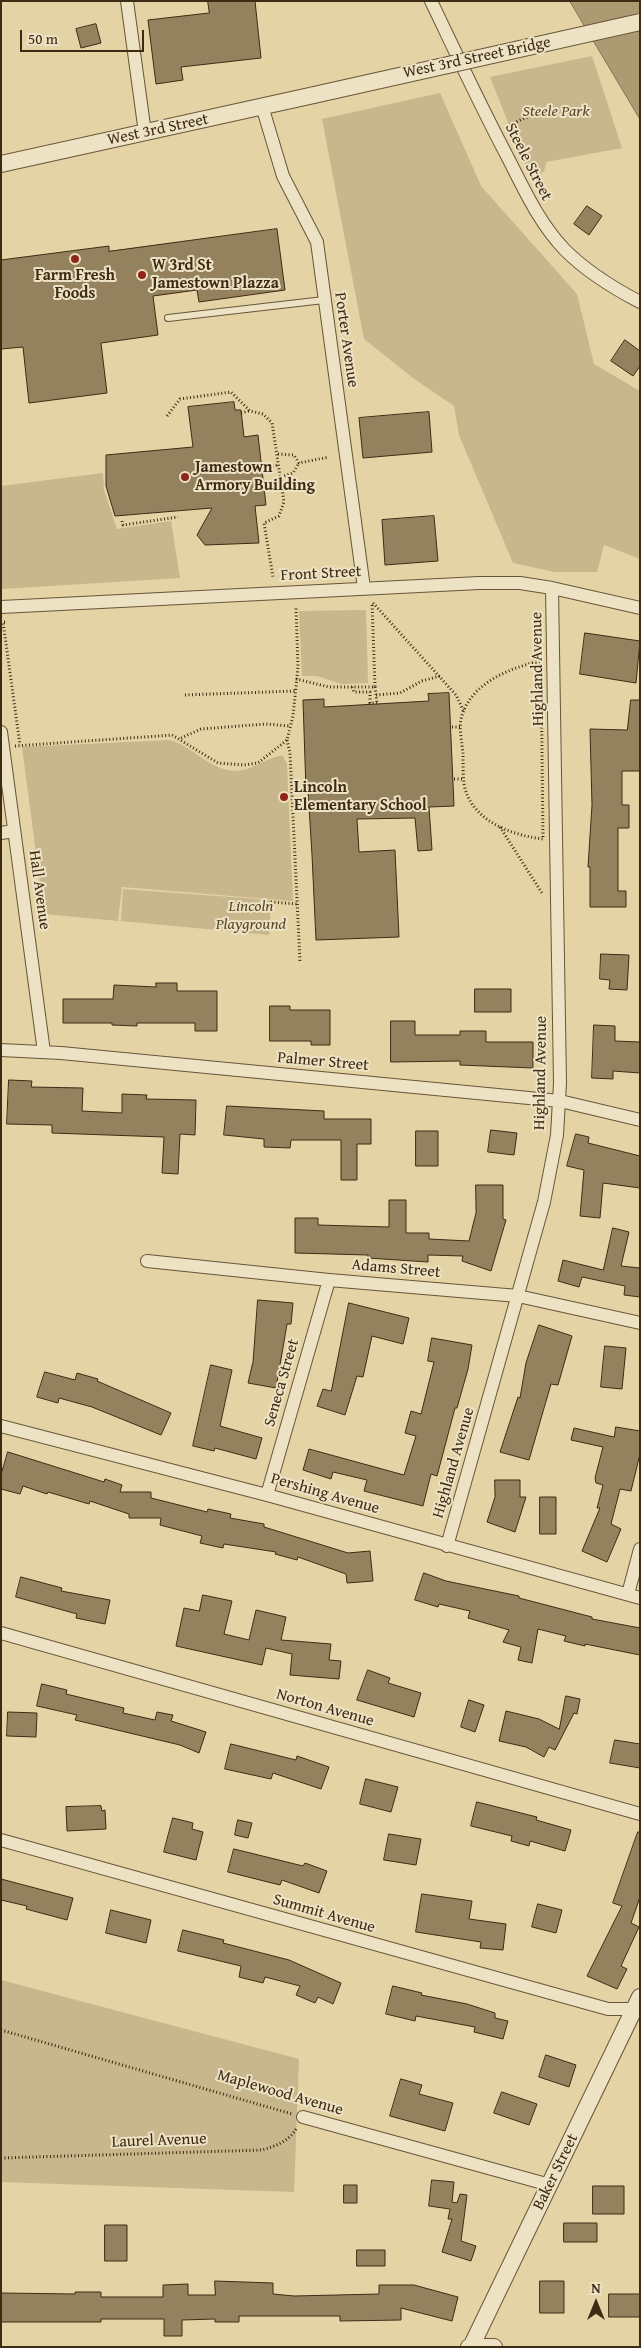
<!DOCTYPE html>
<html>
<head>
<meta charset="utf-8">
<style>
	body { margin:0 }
	#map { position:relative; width:641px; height:2348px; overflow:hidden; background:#e4d3a5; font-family:"Gentium Book Plus",serif }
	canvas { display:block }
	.frame { position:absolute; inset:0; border:2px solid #3e2b13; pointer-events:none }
	.north { position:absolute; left:571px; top:2278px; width:50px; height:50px; -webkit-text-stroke:4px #ede2c4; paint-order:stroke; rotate:0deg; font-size:14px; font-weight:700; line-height:20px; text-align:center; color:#3e2b13 }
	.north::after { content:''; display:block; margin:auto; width:18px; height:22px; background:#3e2b13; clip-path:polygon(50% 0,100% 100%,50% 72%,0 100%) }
	.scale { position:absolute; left:20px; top:30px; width:124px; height:22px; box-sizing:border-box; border:2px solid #3e2b13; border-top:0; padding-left:6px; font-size:15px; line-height:18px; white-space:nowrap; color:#3e2b13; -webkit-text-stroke:4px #ede2c4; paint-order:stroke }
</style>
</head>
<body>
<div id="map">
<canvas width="641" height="2348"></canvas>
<div class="frame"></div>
<div class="north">N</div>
<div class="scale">50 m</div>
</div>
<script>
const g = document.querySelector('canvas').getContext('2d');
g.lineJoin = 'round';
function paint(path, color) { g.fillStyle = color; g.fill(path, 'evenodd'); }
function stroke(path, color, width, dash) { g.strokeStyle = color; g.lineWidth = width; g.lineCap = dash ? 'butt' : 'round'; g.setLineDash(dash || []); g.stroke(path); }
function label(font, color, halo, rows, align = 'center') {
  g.font = font + ' "Gentium Book Plus",serif'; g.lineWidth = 4; g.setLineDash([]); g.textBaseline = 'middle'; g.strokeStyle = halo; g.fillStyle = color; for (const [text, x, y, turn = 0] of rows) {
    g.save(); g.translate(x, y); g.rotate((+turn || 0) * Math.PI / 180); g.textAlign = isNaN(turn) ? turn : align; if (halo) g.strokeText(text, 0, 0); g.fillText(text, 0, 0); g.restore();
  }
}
const green = new Path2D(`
	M592 56 622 148 546 162 544 172 529 175 490 77Z
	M440 93 481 186 577 294 594 364 640 391V559L604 545 597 572H555L513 563 459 435 454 406 413 378 364 339 322 119Z
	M103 473 104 490 117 529 171 521 180 578 1 589V486Z
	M366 610 368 683 341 684 317 676H302L299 611Z
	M170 740C194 747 208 770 236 771 253 771 273 754 283 756L287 764 293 901 122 887 118 921 44 914 22 747Z
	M123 889 271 900 269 935 121 921Z
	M1 1980 299 2059 294 2192 1 2182Z`);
const water = new Path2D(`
	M570 1H640V119Z`);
const building = new Path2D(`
	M208 1H255L261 58 181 67 183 80 156 84 148 20 209 13Z
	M96 24 101 43 81 48 76 29Z
	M587 206 602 216 589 235 574 224Z
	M277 229 285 290 199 302 197 290 153 296 158 335 101 343 107 393 29 403 23 347 1 349V260L109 246V251Z
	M625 340 640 351V366L633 376 611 361Z
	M234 402 235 410H241L244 437 258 435 266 505 255 506 259 543 205 545 197 535 212 508 115 516 106 486V455L193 447 188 407Z
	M429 412 432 452 363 458 359 418Z
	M434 516 438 561 385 565 382 520Z
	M585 633 640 641 636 683 580 674Z
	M449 693 454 806 429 807 432 850 418 851 415 818 357 819 359 852 395 850 399 937 316 940 312 855 308 791H306L303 700 324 699V707L429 701 428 694Z
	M631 700H640V771H622V805H629V828H618V891H626V907H590V867H588L592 805 590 729 627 730Z
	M601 954 629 955 627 990 609 989 610 980 600 979Z
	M156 983H177V991H217V1031H195V1023H137V1026L112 1025V1023H63V999H113L114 985 156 987Z
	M475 989H511V1012H475Z
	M270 1006H290V1010H330V1045H311V1041H270Z
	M391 1021H415V1035H460V1031H486V1042H533V1068L460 1065V1061L391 1062Z
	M594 1025 615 1026V1041L640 1042V1073L613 1071V1079L592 1078Z
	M9 1080 32 1081 31 1087 83 1088 82 1111 122 1113V1094L147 1095 146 1099 196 1100 195 1135 180 1134 178 1174 162 1173 164 1137 52 1133V1125L7 1124Z
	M227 1106 324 1111V1119H371V1144H357V1180H341V1140H291L290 1148 264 1147V1139L224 1135Z
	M491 1130 517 1133 514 1155 488 1152Z
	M416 1131H438V1166H416Z
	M576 1134 589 1137 588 1143 640 1156V1188L603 1183 600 1218 580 1216 584 1170 567 1166Z
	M476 1185H503V1219L506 1220 491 1271 462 1261 463 1256 428 1255V1262L368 1258V1255L295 1253V1218H318V1225L389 1227V1200H406V1233H429V1239L469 1241 476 1213Z
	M613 1228 629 1232 621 1266 640 1268V1297L624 1295 625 1286 582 1277 579 1287 558 1281 563 1260 603 1270Z
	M258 1300 293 1303 291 1324H287L276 1388 248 1383 253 1362Z
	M349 1303 409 1318 403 1344 372 1336 363 1377 357 1376 345 1415 317 1406 323 1389 331 1391Z
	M539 1325 572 1336 558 1385 551 1384 529 1460 500 1452 518 1397 520 1398 526 1363Z
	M432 1338 472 1345 468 1369 457 1408H455L437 1476 431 1474 423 1506 364 1491 367 1480 333 1472 331 1479 303 1470 309 1449 404 1475 416 1436 405 1433 411 1411 421 1414 434 1362 428 1361Z
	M605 1346 626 1348 622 1389 601 1387Z
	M211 1365 232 1370 220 1426 262 1438 256 1459 215 1448 214 1451 193 1446Z
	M45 1372 75 1380 77 1373 98 1379 97 1381 171 1413 161 1435 92 1407 59 1398 58 1403 37 1397Z
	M616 1427 640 1431V1454L631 1491 620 1489 611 1524 621 1529 607 1562 582 1551 600 1508H597L603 1485 596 1483 595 1478 603 1447 571 1440 574 1428 614 1437Z
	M8 1452 104 1482 105 1479 122 1485 120 1492H151V1498L207 1512 208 1509 231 1514 230 1518 264 1524V1527L348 1553 370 1551 373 1581 347 1583 346 1574 298 1557 297 1560 275 1554 276 1552 224 1544 223 1548 200 1543 202 1536 160 1525 161 1518H129V1514L90 1501 89 1504 48 1492 47 1494 23 1486 20 1494 1 1489V1475Z
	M495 1480H520V1497H526L515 1532 487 1522 495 1497Z
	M540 1497H556V1534H540Z
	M424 1573 446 1581 519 1596V1598L592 1617V1619L640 1628V1655L585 1644V1646L564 1641 566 1636 538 1629 532 1663 518 1660 521 1647 503 1642 509 1630 468 1618 470 1611 439 1604 438 1607 415 1600Z
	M21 1577 62 1588 61 1591 110 1600 105 1624 76 1618 77 1614 16 1597Z
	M203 1595 232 1601 224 1634 249 1640 256 1610 286 1617 281 1640 331 1644 329 1660 341 1661 339 1679 290 1675 292 1654 266 1648 262 1665 176 1646 184 1608 199 1611Z
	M368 1670 390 1678 388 1683 421 1693 414 1717 357 1700Z
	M42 1684 67 1690 66 1694 124 1708 123 1713 155 1720 157 1712 173 1715 171 1721 206 1732 199 1753 180 1745 75 1720 77 1715 37 1706Z
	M566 1696 580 1699 577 1714 574 1713 555 1750 549 1747 544 1757 526 1747 499 1741 506 1711 539 1719 559 1729Z
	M469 1700 484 1705 475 1732 461 1727Z
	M8 1712 37 1713 36 1737 7 1736Z
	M615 1740 640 1744V1768L610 1763Z
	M231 1744 296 1760 297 1756 329 1767 321 1789 273 1773 271 1779 225 1769Z
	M366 1779 398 1787 391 1812 360 1804Z
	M477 1802 537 1817 536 1820 571 1830 565 1851 530 1841 529 1846 511 1841 512 1836 471 1826Z
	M101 1806 102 1811 105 1810 106 1829 67 1831 66 1807Z
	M173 1818 193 1823 192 1829 203 1832 196 1860 164 1852Z
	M238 1820 252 1823 248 1838 235 1835Z
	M638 1832H640V1897L631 1923 639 1927 621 1966 627 1969 617 1989 587 1976 622 1906 613 1903Z
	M389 1834 421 1839 416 1865 384 1860Z
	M234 1849 303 1866 305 1863 327 1871 319 1893 282 1880 280 1885 228 1872Z
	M1 1879 73 1898 67 1920 26 1909 27 1906 1 1900Z
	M422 1894 472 1901 469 1919 506 1924 503 1950 480 1948 481 1942 416 1932Z
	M538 1904 562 1910 556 1933 532 1927Z
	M111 1910 151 1920 146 1943 106 1933Z
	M183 1930 224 1940 223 1943 289 1960 341 1983 333 2004 318 1997 315 2003 296 1995 300 1986 265 1977 263 1983 239 1977 241 1966 178 1951Z
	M393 1986 422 1993 421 1995 467 2004 495 2013V2018L508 2021 503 2039 474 2032 475 2027 416 2016 415 2021 386 2014Z
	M546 2055 576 2065 569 2087 539 2077Z
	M401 2079 422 2085 419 2094 453 2103 445 2131 390 2116Z
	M502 2092 537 2104 529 2125 494 2113Z
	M432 2180 454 2182 452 2202 457 2203 460 2194 467 2195 461 2241 476 2246 471 2261 442 2252 452 2219H448L450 2209 429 2206Z
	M344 2185H357V2203H344Z
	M593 2186H624V2214H593Z
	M564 2223H597V2242H564Z
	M105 2225H127V2261H105Z
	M357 2250H385V2266H357Z
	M215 2281 273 2283V2294L294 2296 379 2294V2285H414L458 2297 452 2321 401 2308V2320L340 2321V2316H239V2322H215V2319L182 2320V2336H164V2319H101V2322H1V2293L75 2294V2292H101V2297H163V2285L188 2284V2295H215Z
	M540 2281H564V2313H540Z
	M609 2294H640V2317H609Z`);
const path = new Path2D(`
	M507 126 548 108 552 114
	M241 413 249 411
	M167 416 180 399 231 392 250 411 263 414 272 423 284 502 279 516 264 523 273 577
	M278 454 294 455 299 463 329 457
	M262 468 279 465
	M281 477 293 473 299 463
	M122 521 123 525 178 517
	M373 603 456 695 464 712
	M5 622H3L20 745
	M532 663H541L543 839C511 835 471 821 464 784 463 774 463 763 463 753 462 743 459 729 461 719 469 686 503 671 532 663Z
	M296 679 329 687H375L372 603
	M352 687 354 692H370V703H377
	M375 687 377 703
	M185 695 295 691
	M376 695 400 693 422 681 440 676
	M452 727H461
	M181 738 201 729 266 724 290 726
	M287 740 290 753 300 962
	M15 746 172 735 218 763 244 765 258 763 287 740 293 716 298 667 296 608H294
	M454 779H464
	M500 827 542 893
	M271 902 297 904
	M1 2030 292 2114
	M1 2158 262 2150C276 2146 290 2141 297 2127`);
const service = new Path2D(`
	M168 318 324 300`);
const minor = new Path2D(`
	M127 1 145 133
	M431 1C456 53 480 105 507 156 524 189 539 223 565 250 587 272 613 288 640 302
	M262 106 283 176 317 242 364 588
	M1 607 479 583H520L552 588 640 608
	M1 732 44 1052
	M1 833 14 831
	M1 1050 61 1053 560 1101 640 1120
	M147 1261 329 1280 518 1296 640 1323
	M1 1426 267 1495 640 1598
	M267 1495 329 1280
	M447 1546 544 1202 557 1135 560 1083 552 588
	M628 1594 640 1549
	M1 1633 640 1814
	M1 1840 608 2009H640
	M303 2117 550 2185`);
const tertiary = new Path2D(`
	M1 164 314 95
	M469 2347H494
	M471 2347 640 1997`);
const tertiaryBridge = new Path2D(`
	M314 95 640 22`);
const markers = [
	[75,259,5,"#8f2418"],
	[142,275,5,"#8f2418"],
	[185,477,5,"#8f2418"],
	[284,797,5,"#8f2418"]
];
const streetNames = [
	["West 3rd Street Bridge",477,58,-12],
	["West 3rd Street",158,130,-12],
	["Steele Street",528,162,63],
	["Porter Avenue",346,340,82],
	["Front Street",321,574,-3],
	["Highland Avenue",538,669,-91],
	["Hall Avenue",39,890,82],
	["Palmer Street",323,1062,5],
	["Highland Avenue",541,1073,-89],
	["Adams Street",396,1269,5],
	["Seneca Street",282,1383,-74],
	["Highland Avenue",454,1463,-74],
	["Pershing Avenue",325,1494,16],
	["Norton Avenue",325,1708,16],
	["Summit Avenue",324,1914,16],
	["Maplewood Avenue",280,2093,16],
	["Laurel Avenue",159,2141,-2],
	["Baker Street",556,2172,-64]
];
const parkNames = [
	["Steele Park",556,112],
	["Lincoln",251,907],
	["Playground",251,925]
];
const poiNames = [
	["W 3rd St",152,266],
	["Jamestown Plazza",152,284],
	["Farm Fresh",75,276,"center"],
	["Foods",75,294,"center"],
	["Jamestown",195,468],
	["Armory Building",195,486],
	["Lincoln",294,788],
	["Elementary School",294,806]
];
paint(green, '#c8b68c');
paint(water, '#ac9a73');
stroke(water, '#806e4d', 1);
paint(building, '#94825f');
stroke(building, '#3e2b13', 1);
stroke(service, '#685538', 8);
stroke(minor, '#685538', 14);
stroke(tertiary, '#685538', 18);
stroke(path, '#3e2b13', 3, [1, 2.5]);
stroke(service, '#ede2c4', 6);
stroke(minor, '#ede2c4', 12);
stroke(tertiary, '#ede2c4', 16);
stroke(tertiaryBridge, '#685538', 18, []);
stroke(tertiaryBridge, '#ede2c4', 16);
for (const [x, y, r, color] of markers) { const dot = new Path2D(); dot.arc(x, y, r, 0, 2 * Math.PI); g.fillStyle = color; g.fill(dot); stroke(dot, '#ede2c4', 2); }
label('16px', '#3e2b13', '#ede2c4', streetNames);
label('italic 16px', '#5a472b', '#ede2c4', parkNames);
label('bold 16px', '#3e2b13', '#ede2c4', poiNames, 'left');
</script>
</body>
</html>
